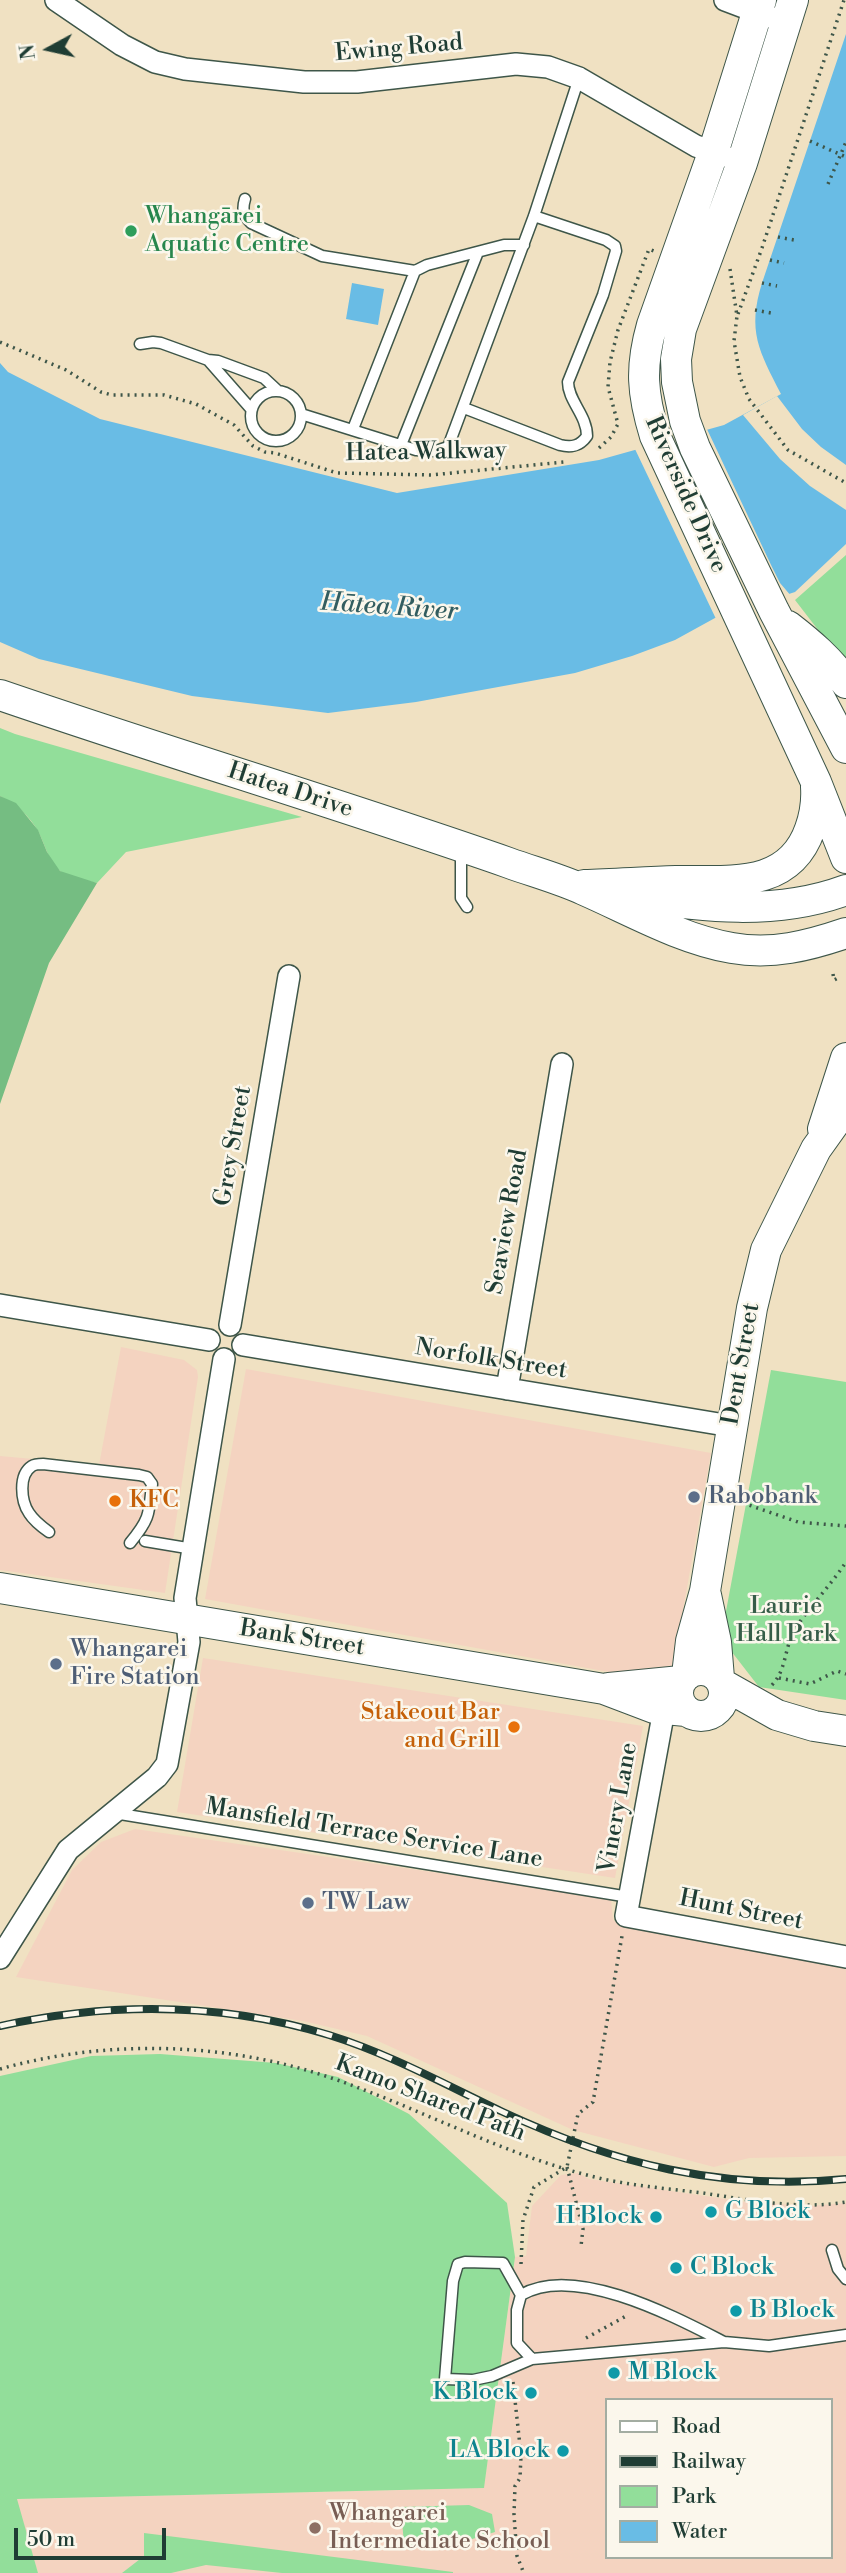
<!DOCTYPE html>
<html>
<head>
<meta charset="utf-8">
<style>
	body { margin:0 }
	#map { position:relative; width:846px; height:2573px; overflow:hidden; background:#f0e1c2; font-family:"Libre Bodoni",serif }
	canvas { display:block }
	.legend { position:absolute; left:605px; top:2398px; width:228px; height:161px; box-sizing:border-box; background:#fbf7ec; border:2px solid #a3ada2; margin:0; padding:9px 12px; list-style:none; font-size:21px; color:#1f3d34 }
	.legend li { display:flex; align-items:center; gap:14px; height:35px }
	.legend b { width:35px; border:2px solid #a3ada2 }
	.north { position:absolute; left:14px; top:14px; width:70px; height:70px; -webkit-text-stroke:5px #fbf7ec; paint-order:stroke; rotate:262deg; font-size:19px; font-weight:700; line-height:28px; text-align:center; color:#1f3d34 }
	.north::after { content:''; display:block; margin:auto; width:24px; height:32px; background:#1f3d34; clip-path:polygon(50% 0,100% 100%,50% 72%,0 100%) }
	.scale { position:absolute; left:14px; top:2528px; width:152px; height:32px; box-sizing:border-box; border:4px solid #1f3d34; border-top:0; padding-left:9px; font-size:21px; line-height:24px; white-space:nowrap; color:#1f3d34; -webkit-text-stroke:5px #fbf7ec; paint-order:stroke }
</style>
</head>
<body>
<div id="map">
<canvas width="846" height="2573"></canvas>
<ul class="legend">
<li><b style="height:9px;background:#fff"></b>Road</li>
<li><b style="height:9px;background:#1f3d34"></b>Railway</li>
<li><b style="height:19px;background:#92de9a"></b>Park</li>
<li><b style="height:19px;background:#69bce5"></b>Water</li>
</ul>
<div class="north">N</div>
<div class="scale">50 m</div>
</div>
<script>
const g = document.querySelector('canvas').getContext('2d');
g.lineJoin = 'round';
function paint(path, color) { g.fillStyle = color; g.fill(path, 'evenodd'); }
function stroke(path, color, width, dash) { g.strokeStyle = color; g.lineWidth = width; g.lineCap = dash ? 'butt' : 'round'; g.setLineDash(dash || []); g.stroke(path); }
function label(font, color, halo, rows, align = 'center') {
  g.font = font + ' "Libre Bodoni",serif'; g.lineWidth = 5; g.setLineDash([]); g.textBaseline = 'middle'; g.strokeStyle = halo; g.fillStyle = color; for (const [text, x, y, turn = 0] of rows) {
    g.save(); g.translate(x, y); g.rotate((+turn || 0) * Math.PI / 180); g.textAlign = isNaN(turn) ? turn : align; if (halo) g.strokeText(text, 0, 0); g.fillText(text, 0, 0); g.restore();
  }
}
const built = new Path2D(`
	M121 1347 184 1360 197 1370 198 1377 165 1593 0 1570V1456L99 1465Z
	M246 1369 711 1453 670 1683 205 1599Z
	M203 1658 643 1726 615 1878 177 1812Z
	M135 1829 611 1898 613 1920 622 1925 846 1969V2156L749 2158 714 2167 573 2130 367 2036 303 2021 16 1977 72 1870 101 1842Z
	M578 2173 589 2179 746 2202 811 2206 846 2203V2573H38L16 2499 484 2488 515 2257 526 2256 532 2206 561 2175ZM606 2400H830V2557H606Z`);
const green = new Path2D(`
	M846 555V666L795 600Z
	M0 728 15 734 302 817 126 852 97 883C86 880 69 878 60 871 49 862 45 845 39 833 30 816 16 804 0 796Z
	M771 1370 846 1382V1700L759 1687 721 1638Z
	M160 2054 276 2063 338 2077 409 2114 507 2203 515 2257 484 2488 17 2499 38 2573H0V2076L91 2056Z
	M469 2505 492 2514 495 2532 456 2544 404 2545 401 2507Z
	M144 2533 453 2572V2573H282L206 2565 171 2573H122L144 2556Z`);
const forest = new Path2D(`
	M0 796 16 803 38 830 47 852 60 871 97 883 49 963 0 1104Z`);
const water = new Path2D(`
	M846 34V544L795 592 715 618 675 640 632 656 575 673 416 702 328 713 192 696 39 659 0 642V363L8 372 100 419 397 493 599 460 724 425 781 394C759 351 747 331 762 283Z
	M352 283 384 289 378 325 346 319Z`);
const pier = new Path2D(`
	M777 396 802 429 821 447 846 465V510L810 486 780 459 743 415Z
	M706 427 772 567 780 583 792 597 717 621 634 447Z`);
const path = new Path2D(`
	M810 141 846 157
	M828 184 846 142
	M778 237 794 240
	M770 260 784 263
	M730 269 737 316 734 341 740 377 749 399 788 450 846 483
	M762 283 777 286
	M755 310 771 313
	M738 314 762 248 844 0
	M0 342 66 370 101 392 112 395H164L196 404 234 425 253 446 265 452 275 453 337 473 431 475 564 462
	M599 448 611 437 618 424 608 387 610 362 618 330 649 249 654 251
	M833 974 834 980 840 977
	M743 1503 798 1522 846 1526
	M779 1678 810 1684 837 1671 846 1674
	M772 1685C787 1669 784 1648 795 1629 810 1606 831 1585 846 1562
	M0 2069C110 2038 232 2042 340 2081 428 2112 511 2158 603 2179 636 2186 670 2189 703 2193 749 2200 800 2210 846 2202
	M567 2167 583 2229 581 2246
	M521 2264 523 2220 534 2187 567 2167 578 2114 593 2102 622 1936
	M586 2338 628 2315
	M513 2382 521 2455 520 2478 515 2486 514 2515 517 2556 523 2571`);
const lane = new Path2D(`
	M245 199C242 209 243 215 251 223L322 256 415 271
	M140 344 153 342 161 343 208 360 218 361 264 378 278 391
	M208 360 251 409
	M251 416a25 25 0 1 1 50 0a25 25 0 1 1-50 0Z
	M464 408 560 445C572 448 580 446 587 436 587 415 568 401 568 382L603 295 616 251 615 246 606 240 534 216
	M301 414 416 450 436 451 448 447 534 216 579 78
	M353 429 415 271 427 265 504 245H524
	M401 445 478 252
	M461 849V898L467 907
	M49 1532C42 1527 34 1521 29 1513 21 1501 18 1475 32 1466 35 1464 40 1464 43 1464L139 1475 147 1477 152 1484C149 1514 150 1519 130 1543
	M145 1541 193 1549
	M114 1813 629 1897
	M832 2250 838 2269 846 2279
	M521 2295 517 2310V2343L532 2359
	M724 2342C675 2317 574 2263 521 2295L503 2263 465 2262 458 2264 453 2281 445 2379 473 2380 492 2376 532 2359 724 2342 769 2346 846 2335`);
const street = new Path2D(`
	M56 0 122 45 155 62 185 69 304 82H357L516 64 548 67 579 78 696 146 724 156
	M725 0 770 17
	M0 1305 209 1340
	M230 1325 289 976
	M243 1345 731 1426
	M507 1389 562 1064
	M664 1710 626 1916 846 1957
	M0 1958 68 1850 157 1777 167 1764 189 1642 185 1598 224 1359`);
const secondary = new Path2D(`
	M761 0 713 153 652 325C640 367 642 394 655 436L816 782 846 858
	M793 0 742 163 681 329 676 359 677 382 685 421 695 448 774 611 846 748
	M788 626C810 643 830 660 846 683
	M0 695C169 753 340 804 509 863 534 872 560 879 584 890 632 911 680 939 732 948 772 955 808 946 846 933
	M580 888 584 885C615 884 646 882 676 881 728 880 789 890 810 829 815 815 817 802 816 787
	M629 896C701 907 776 916 846 890
	M823 1129 846 1058
	M0 1588 604 1689 654 1708 686 1711
	M706 1595 716 1642 719 1678
	M678 1693a23 23 0 1 1 46 0a23 23 0 1 1-46 0Z
	M687 1675 691 1641 705 1591 752 1308 766 1250 816 1149 846 1107
	M722 1684 777 1715 814 1726 846 1731
	M609 1688 681 1681`);
const rail = new Path2D(`
	M0 2026C110 2002 220 2002 329 2035 390 2054 446 2085 503 2112 614 2164 722 2191 846 2179`);
const markers = [
	[131,231,7,"#2e9e5b"],
	[694,1497,7,"#5c6f8a"],
	[115,1501,7,"#e8710a"],
	[56,1664,7,"#5c6f8a"],
	[514,1727,7,"#e8710a"],
	[308,1903,7,"#5c6f8a"],
	[711,2212,7,"#0f9aa8"],
	[656,2217,7,"#0f9aa8"],
	[676,2268,7,"#0f9aa8"],
	[736,2311,7,"#0f9aa8"],
	[614,2373,7,"#0f9aa8"],
	[531,2393,7,"#0f9aa8"],
	[563,2451,7,"#0f9aa8"],
	[315,2528,7,"#8d6e63"]
];
const streetNames = [
	["Ewing Road",399,49,-5],
	["Hatea Walkway",426,453,-1],
	["Riverside Drive",685,495,66],
	["Hatea Drive",290,791,18],
	["Grey Street",234,1146,-80],
	["Seaview Road",508,1222,-80],
	["Norfolk Street",491,1360,9],
	["Dent Street",742,1364,-80],
	["Bank Street",302,1639,9],
	["Vinery Lane",619,1808,-80],
	["Mansfield Terrace Service Lane",374,1834,9],
	["Hunt Street",741,1911,11],
	["Kamo Shared Path",430,2099,21]
];
const leisureNames = [
	["Whangārei",145,217],
	["Aquatic Centre",145,245]
];
const serviceNames = [
	["Rabobank",708,1497],
	["Whangarei",70,1650],
	["Fire Station",70,1678],
	["TW Law",322,1903]
];
const foodNames = [
	["KFC",129,1501],
	["Stakeout Bar",500,1713,"right"],
	["and Grill",500,1741,"right"]
];
const parkNames = [
	["Laurie",786,1607],
	["Hall Park",786,1635]
];
const cultureNames = [
	["G Block",725,2212],
	["H Block",642,2217,"right"],
	["C Block",690,2268],
	["B Block",750,2311],
	["M Block",628,2373],
	["K Block",517,2393,"right"],
	["LA Block",549,2451,"right"]
];
const educationNames = [
	["Whangarei",329,2514],
	["Intermediate School",329,2542]
];
const waterNames = [
	["Hātea River",389,608,4]
];
paint(built, '#f4d3c0');
paint(green, '#92de9a');
paint(forest, '#75bd82');
paint(water, '#69bce5');
paint(pier, '#f0e1c2');
stroke(lane, '#3e5649', 13);
stroke(street, '#3e5649', 24);
stroke(secondary, '#3e5649', 32);
stroke(path, '#3e5649', 3.5, [2, 5]);
stroke(lane, '#fff', 10);
stroke(street, '#fff', 21);
stroke(secondary, '#fff', 30);
stroke(rail, '#1f3d34', 8);
stroke(rail, '#fbf7ec', 5, [16]);
for (const [x, y, r, color] of markers) { const dot = new Path2D(); dot.arc(x, y, r, 0, 2 * Math.PI); g.fillStyle = color; g.fill(dot); stroke(dot, '#fbf7ec', 2.5); }
label('24px', '#1f3d34', '#fbf7ec', streetNames);
label('24px', '#27864d', '#fbf7ec', leisureNames, 'left');
label('24px', '#4e5e75', '#fbf7ec', serviceNames, 'left');
label('24px', '#c56008', '#fbf7ec', foodNames, 'left');
label('24px', '#365d48', '#fbf7ec', parkNames);
label('24px', '#0d838f', '#fbf7ec', cultureNames, 'left');
label('24px', '#785e54', '#fbf7ec', educationNames, 'left');
label('italic 26px', '#325d60', '#fbf7ec', waterNames);
</script>
</body>
</html>
